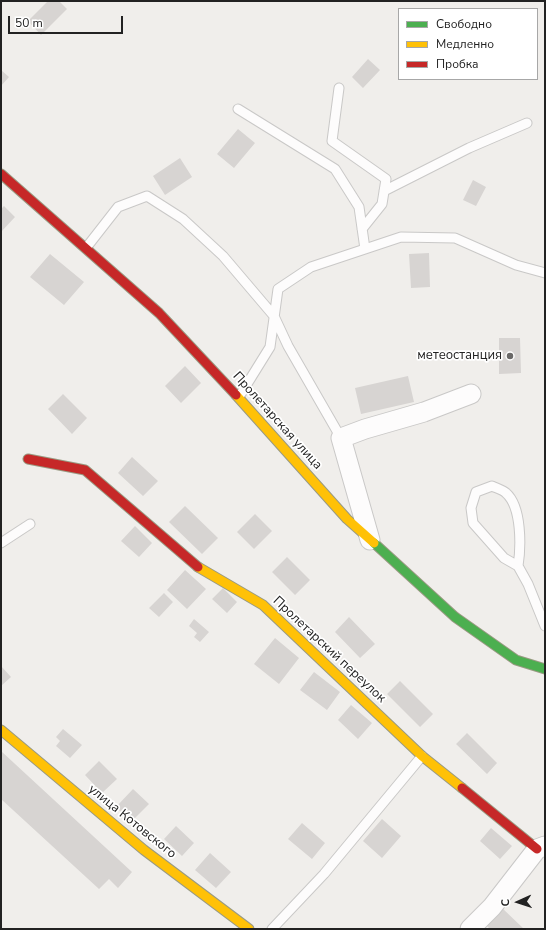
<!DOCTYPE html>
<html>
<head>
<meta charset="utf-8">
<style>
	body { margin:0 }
	#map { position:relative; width:546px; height:930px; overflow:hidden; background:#f0eeeb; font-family:"Nunito Sans",sans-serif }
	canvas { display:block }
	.frame { position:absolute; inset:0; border:2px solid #222; pointer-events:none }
	.legend { position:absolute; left:398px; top:8px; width:140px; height:72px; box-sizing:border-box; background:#fff; border:1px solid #a7a7a7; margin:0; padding:5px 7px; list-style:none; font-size:12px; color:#222 }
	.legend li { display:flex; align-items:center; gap:8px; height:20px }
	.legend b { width:20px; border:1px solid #a7a7a7 }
	.north { position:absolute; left:498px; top:882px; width:40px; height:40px; -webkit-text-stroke:3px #fff; paint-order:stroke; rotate:267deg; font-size:11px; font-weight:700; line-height:16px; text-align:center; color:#222 }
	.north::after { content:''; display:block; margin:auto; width:14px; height:18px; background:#222; clip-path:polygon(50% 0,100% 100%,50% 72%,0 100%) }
	.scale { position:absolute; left:8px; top:16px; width:115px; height:18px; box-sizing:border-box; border:2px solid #222; border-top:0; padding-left:5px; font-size:12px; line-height:14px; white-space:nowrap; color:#222; -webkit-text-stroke:3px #fff; paint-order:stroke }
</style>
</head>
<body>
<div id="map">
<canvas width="546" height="930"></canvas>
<div class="frame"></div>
<ul class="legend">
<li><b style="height:5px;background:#4caf50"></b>Свободно</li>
<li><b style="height:5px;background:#ffc107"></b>Медленно</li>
<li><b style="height:5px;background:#c62828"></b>Пробка</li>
</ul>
<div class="north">С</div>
<div class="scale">50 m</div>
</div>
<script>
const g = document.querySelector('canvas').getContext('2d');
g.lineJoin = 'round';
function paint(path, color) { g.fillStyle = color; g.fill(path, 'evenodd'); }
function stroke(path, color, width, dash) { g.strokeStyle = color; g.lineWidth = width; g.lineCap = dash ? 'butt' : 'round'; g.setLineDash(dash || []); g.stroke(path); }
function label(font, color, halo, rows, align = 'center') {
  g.font = font + ' "Nunito Sans",sans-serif'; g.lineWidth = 3.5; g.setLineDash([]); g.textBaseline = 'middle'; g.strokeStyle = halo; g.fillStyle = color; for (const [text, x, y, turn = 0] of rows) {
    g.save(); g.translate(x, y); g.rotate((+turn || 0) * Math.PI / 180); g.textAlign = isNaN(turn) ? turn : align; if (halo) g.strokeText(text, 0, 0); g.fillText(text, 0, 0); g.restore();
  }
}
const building = new Path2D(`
	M48 1H59L67 9 41 35 28 21Z
	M368 59 380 70 363 88 352 77Z
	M1 70 9 77 1 86Z
	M238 129 255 143 234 168 217 154Z
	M180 158 192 177 165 195 153 176Z
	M473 180 486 187 476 206 463 200Z
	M4 206 15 217 1 232V209Z
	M429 253 430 287 411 288 409 254Z
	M50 254 84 282 64 305 30 277Z
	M499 338H520L521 373 499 374Z
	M185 366 201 383 181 403 165 386Z
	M408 376 414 402 361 414 355 388Z
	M63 394 87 418 72 434 48 409Z
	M132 457 158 481 143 496 118 473Z
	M185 506 218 538 202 554 169 522Z
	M255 514 272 531 254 549 237 532Z
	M135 526 152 543 139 557 121 541Z
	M287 557 310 580 295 595 272 572Z
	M185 570 206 589 187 609 167 590Z
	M223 588 237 602 227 613 212 599Z
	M164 593 173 602 159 617 149 608Z
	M349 617 375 644 360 658 335 632Z
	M194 619 209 632 200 642 194 637 197 633 189 626Z
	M275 638 299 658 279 684 254 664Z
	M1 666 11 677 1 686Z
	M314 672 340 692 327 710 300 690Z
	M400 681 433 714 420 727 387 694Z
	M351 705 372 723 358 739 338 720Z
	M63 729 82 745 70 758 56 746 60 741 56 737Z
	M467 733 497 763 487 774 456 744Z
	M1 751 132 872 118 888 109 879 99 889 1 799Z
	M99 761 117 779 102 793 85 775Z
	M133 789 149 804 131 822 116 807Z
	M382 819 401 836 382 858 363 841Z
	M302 823 325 843 312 859 288 839Z
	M176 826 194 843 182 856 164 839Z
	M491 828 512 846 500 859 480 841Z
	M210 853 231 872 216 888 195 870Z
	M501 907 524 929H490L485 924Z`);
const lane = new Path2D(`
	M339 88 332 141 386 179 382 204 362 229
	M238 109 335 169 359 207 365 249
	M384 191 469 148 527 123
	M86 248 118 207 147 196 183 219 223 256 274 316 288 346 341 438
	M239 397 270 347 278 289 311 267 401 237 455 238 516 265 545 273
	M1 543 30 524
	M518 566C521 547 522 507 506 493 503 490 496 488 492 486L476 492 471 508 473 523 504 558 518 566 528 584 545 626
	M272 929 324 874 422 756`);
const street = new Path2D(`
	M370 540 341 438 365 429 424 412 471 394
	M470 929 492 907 537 849 545 846`);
const fast = new Path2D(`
	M374 543 455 617 516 660 545 669`);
const slow = new Path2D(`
	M236 395 347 519 374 543
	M198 567 263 605 422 756 462 788
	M1 730 144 850 249 929`);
const jam = new Path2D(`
	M1 174 159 313 236 395
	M28 459 85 470 198 567
	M462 788 537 849`);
const markers = [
	[510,356,4,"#6a6968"]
];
const poiNames = [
	["метеостанция",502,356]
];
const streetNames = [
	["Пролетарская улица",277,421,48],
	["Пролетарский переулок",329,650,43],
	["улица Котовского",132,822,39]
];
paint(building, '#d7d4d2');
stroke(lane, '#c9c8c7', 11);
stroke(street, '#c9c8c7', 21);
stroke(fast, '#999a82', 11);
stroke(slow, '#999a82', 11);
stroke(jam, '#999a82', 11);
stroke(lane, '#fdfcfc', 9);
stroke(street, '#fdfcfc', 19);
stroke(fast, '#4caf50', 9);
stroke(slow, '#ffc107', 9);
stroke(jam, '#c62828', 9);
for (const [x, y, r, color] of markers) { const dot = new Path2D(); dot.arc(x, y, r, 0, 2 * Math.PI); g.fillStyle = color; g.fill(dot); stroke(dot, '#fff', 1.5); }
label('13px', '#222', '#fff', poiNames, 'right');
label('13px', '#222', '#fff', streetNames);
</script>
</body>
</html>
